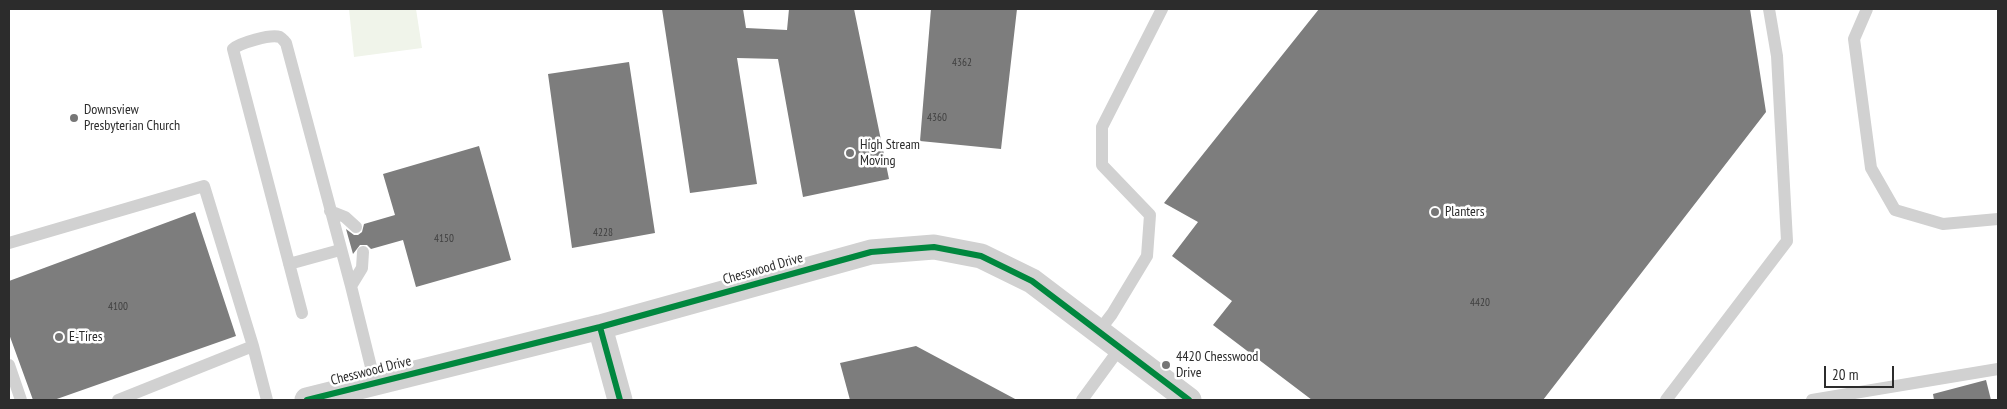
<!DOCTYPE html>
<html>
<head>
<meta charset="utf-8">
<style>
	body { margin:0 }
	#map { position:relative; width:2007px; height:409px; overflow:hidden; background:#fff; font-family:"PT Sans Narrow",sans-serif }
	canvas { display:block }
	.frame { position:absolute; inset:0; border:10px solid #2c2c2c; pointer-events:none }
	.scale { position:absolute; left:1824px; top:366px; width:70px; height:22px; box-sizing:border-box; border:2px solid #2c2c2c; border-top:0; padding-left:6px; font-size:15px; line-height:18px; white-space:nowrap; color:#2c2c2c; -webkit-text-stroke:4px #fff; paint-order:stroke }
</style>
</head>
<body>
<div id="map">
<canvas width="2007" height="409"></canvas>
<div class="frame"></div>
<div class="scale">20 m</div>
</div>
<script>
const g = document.querySelector('canvas').getContext('2d');
g.lineJoin = 'round';
function paint(path, color) { g.fillStyle = color; g.fill(path, 'evenodd'); }
function stroke(path, color, width, dash) { g.strokeStyle = color; g.lineWidth = width; g.lineCap = dash ? 'butt' : 'round'; g.setLineDash(dash || []); g.stroke(path); }
function label(font, color, halo, rows, align = 'center') {
  g.font = font + ' "PT Sans Narrow",sans-serif'; g.lineWidth = 5; g.setLineDash([]); g.textBaseline = 'middle'; g.strokeStyle = halo; g.fillStyle = color; for (const [text, x, y, turn = 0] of rows) {
    g.save(); g.translate(x, y); g.rotate((+turn || 0) * Math.PI / 180); g.textAlign = isNaN(turn) ? turn : align; if (halo) g.strokeText(text, 0, 0); g.fillText(text, 0, 0); g.restore();
  }
}
const green = new Path2D(`
	M349 9H416L422 48 354 57Z`);
const building = new Path2D(`
	M662 9H743L746 28 787 30 789 9H854L889 179 803 197 778 59 737 58 757 184 690 193Z
	M931 9H1017L1001 149 920 141Z
	M1319 9H1750L1766 112 1543 400H1312L1213 325 1232 301 1172 256 1198 222 1164 203Z
	M629 62 655 233 572 248 548 74Z
	M479 146 511 260 416 287 403 240 371 249 367 245H360L353 254 346 229 354 235H358L362 232 364 224 395 215 383 174Z
	M195 212 236 336 54 400H33L9 334V281Z
	M916 346 1017 400H850L840 363Z
	M1986 380 1991 400H1934L1933 394Z`);
const service = new Path2D(`
	M1867 9 1854 39 1871 168 1895 210 1943 224 1998 219
	M330 211 345 217 356 227
	M9 243 204 186 253 346 267 400
	M289 264 340 250
	M351 286 362 268 363 252
	M302 313 233 49C240 43 270 34 280 37 282 38 284 41 286 43L351 286 375 383
	M1099 331 1112 314 1147 256 1150 215 1102 165V127L1162 9
	M9 365 21 400
	M118 400 253 346
	M1082 400 1120 348
	M1666 400 1787 241 1777 56 1769 9
	M1812 400 1998 369`);
const minor = new Path2D(`
	M600 327 620 400
	M307 400 600 327 871 252 934 247 981 256 1032 281 1189 400`);
const cycleway = new Path2D(`
	M600 327 620 400
	M307 400 600 327 871 252 934 247 981 256 1032 281 1189 400`);
const markers = [
	[74,118,5,"#767676"],
	[850,153,5,"#767676"],
	[1435,212,5,"#767676"],
	[59,337,5,"#767676"],
	[1166,365,5,"#767676"]
];
const numberNames = [
	["4362",962,63],
	["4360",937,118],
	["4228",603,233],
	["4150",444,239],
	["4420",1480,303],
	["4100",118,307]
];
const poiNames = [
	["Downsview",84,110],
	["Presbyterian Church",84,126],
	["High Stream",860,145],
	["Moving",860,161],
	["Planters",1445,212],
	["E-Tires",69,337],
	["4420 Chesswood",1176,357],
	["Drive",1176,373]
];
const streetNames = [
	["Chesswood Drive",763,269,-16],
	["Chesswood Drive",371,371,-14]
];
paint(green, '#f0f4ea');
paint(building, '#7d7d7d');
stroke(service, '#d1d1d1', 12);
stroke(minor, '#d1d1d1', 25);
stroke(cycleway, '#00873e', 6);
for (const [x, y, r, color] of markers) { const dot = new Path2D(); dot.arc(x, y, r, 0, 2 * Math.PI); g.fillStyle = color; g.fill(dot); stroke(dot, '#fff', 2); }
label('11px', '#404040', null, numberNames);
label('14px', '#2c2c2c', '#fff', poiNames, 'left');
label('14px', '#2c2c2c', '#fff', streetNames);
</script>
</body>
</html>
